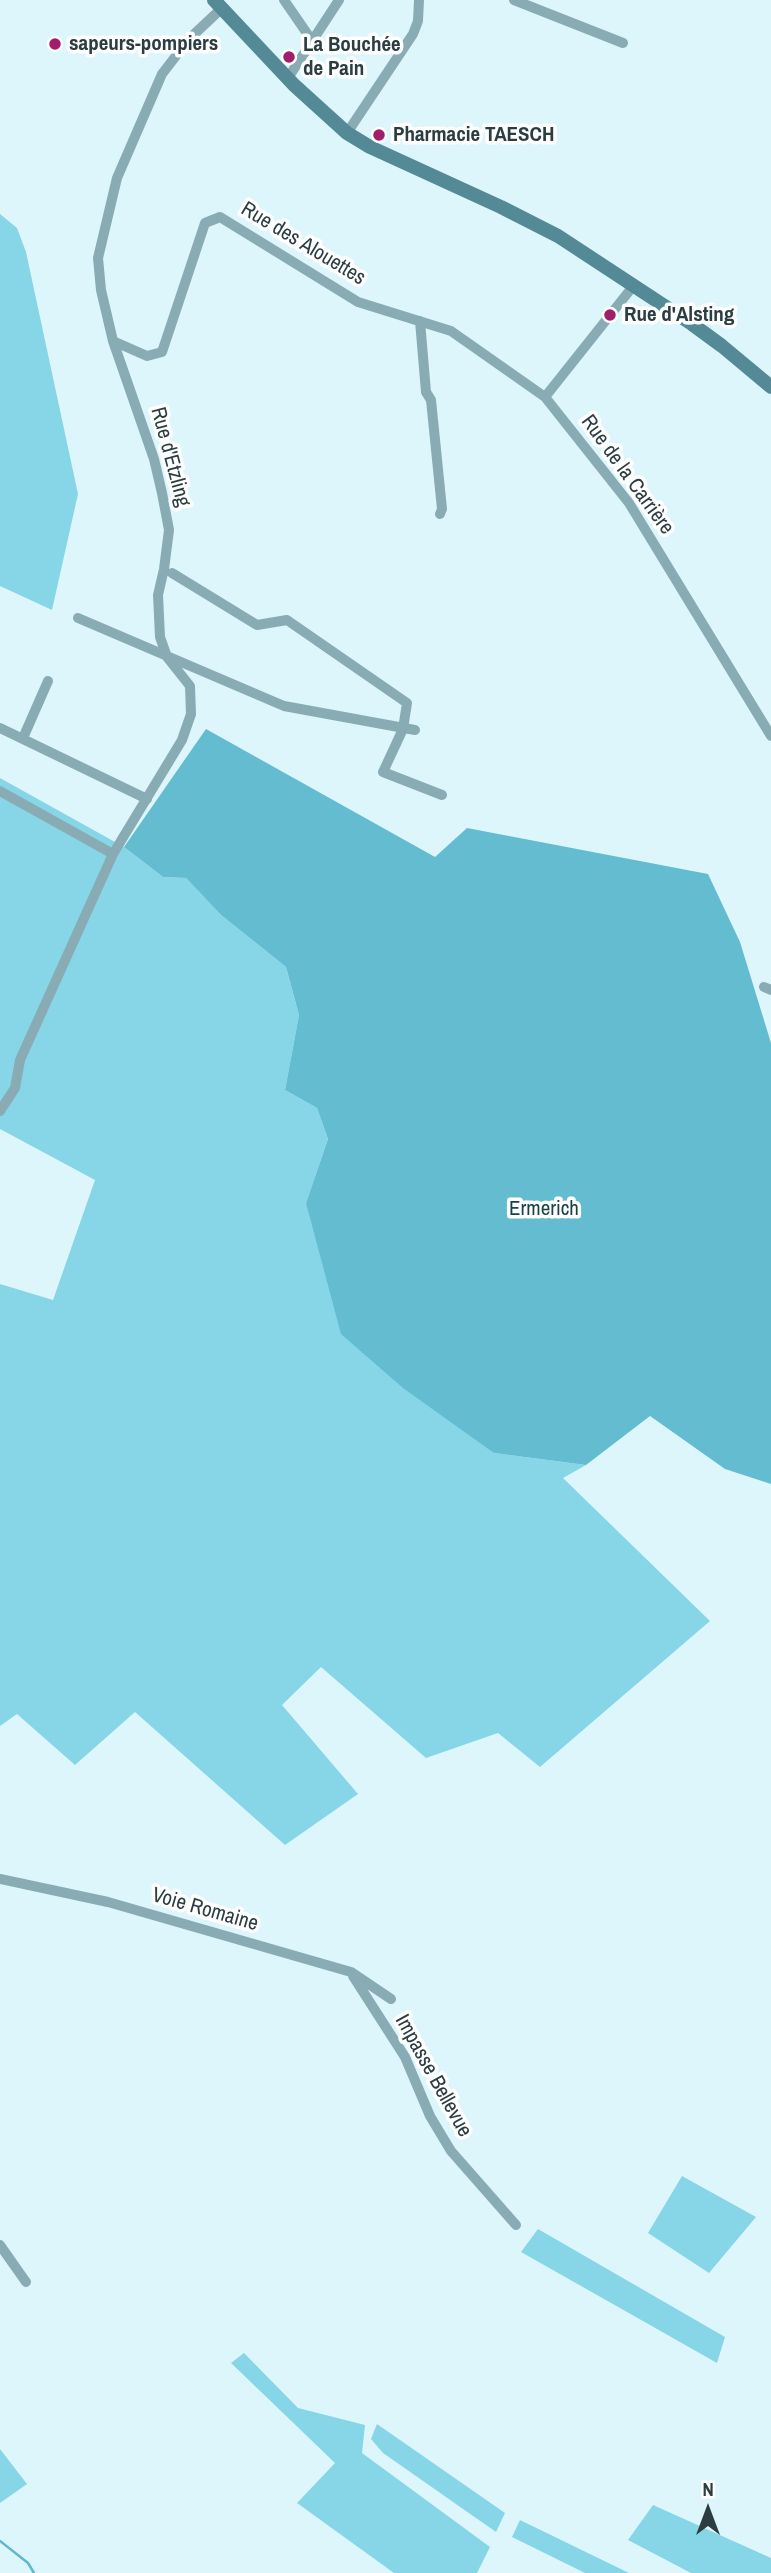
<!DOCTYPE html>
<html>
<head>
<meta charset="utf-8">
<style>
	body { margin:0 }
	#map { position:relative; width:771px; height:2573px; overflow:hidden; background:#ddf6fc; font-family:"Archivo Narrow",sans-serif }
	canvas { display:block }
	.north { position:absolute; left:673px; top:2475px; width:70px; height:70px; -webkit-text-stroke:5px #fefefe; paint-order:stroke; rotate:0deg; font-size:19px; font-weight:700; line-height:28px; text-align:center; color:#2c3d41 }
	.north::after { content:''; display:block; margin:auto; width:24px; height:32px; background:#2c3d41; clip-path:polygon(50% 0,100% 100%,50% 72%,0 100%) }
</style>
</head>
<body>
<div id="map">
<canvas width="771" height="2573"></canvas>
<div class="north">N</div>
</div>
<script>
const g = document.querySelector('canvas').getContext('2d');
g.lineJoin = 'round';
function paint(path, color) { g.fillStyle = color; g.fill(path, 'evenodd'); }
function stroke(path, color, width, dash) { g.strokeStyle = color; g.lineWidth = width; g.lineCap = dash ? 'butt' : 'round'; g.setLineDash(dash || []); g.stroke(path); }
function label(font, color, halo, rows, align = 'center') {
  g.font = font + ' "Archivo Narrow",sans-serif'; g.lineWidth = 7; g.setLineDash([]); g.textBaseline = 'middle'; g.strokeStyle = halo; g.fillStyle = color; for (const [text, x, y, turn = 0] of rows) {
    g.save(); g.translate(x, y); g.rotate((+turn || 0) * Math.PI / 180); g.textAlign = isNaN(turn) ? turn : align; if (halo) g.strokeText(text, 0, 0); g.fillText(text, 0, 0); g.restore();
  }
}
const green = new Path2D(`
	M0 214 17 228 26 252 78 494 52 610 0 586Z
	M0 778 124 847 163 877 186 878 221 915 286 967 299 1015 285 1090 317 1108 328 1139 306 1203 494 1453 586 1465 563 1478 710 1621 540 1767 498 1733 426 1758 321 1667 282 1705 358 1794 285 1845 135 1712 75 1765 17 1714 0 1726V1284L53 1300 95 1180 0 1129Z
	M682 2176 756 2217 709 2273 648 2233Z
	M538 2229 725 2337 717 2363 521 2252Z
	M244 2353 298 2408 365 2425 362 2453 490 2547 477 2573H394L297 2503 335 2463 231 2363Z
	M377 2424 505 2513 496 2532 383 2453 371 2439Z
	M0 2449 27 2484 0 2503Z
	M653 2505 771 2558V2573H691L628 2540Z
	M520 2520 629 2573H585L512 2537Z`);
const forest = new Path2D(`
	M206 729 435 857 467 828 708 874 740 942 771 1043V1484L725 1469 650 1416 586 1465 494 1453 403 1388 341 1334 306 1203 328 1139 317 1108 285 1090 299 1015 286 967 221 915 186 878 163 877 124 847Z`);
const stream = new Path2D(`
	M0 2541 28 2563 34 2573`);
const minor = new Path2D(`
	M284 0 313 42
	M514 0 623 43
	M288 78 339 0
	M347 133 413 34 418 21 419 0
	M634 285 545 397 629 503 771 736
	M420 321 426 392 431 400 442 509 440 514
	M113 341 147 356 162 352 205 223 220 217 358 302 451 331 545 397
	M172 573 257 625 287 620 407 703 403 729 383 772 442 795
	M78 618 284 706 415 730
	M0 728 147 799
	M23 738 48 681
	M0 791 113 854
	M764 987 771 990
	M0 1111 15 1088 20 1060 113 854 182 740 191 714 190 686 167 657 160 637 158 595 164 569 169 530 162 493 154 459 113 341 101 290 98 258 117 178 162 74 189 39 222 8
	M0 1879 108 1902 351 1972 391 1999
	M353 1976 405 2057 430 2116 451 2151 516 2225
	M0 2245 26 2282`);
const secondary = new Path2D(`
	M214 0 294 85 347 133 370 147 501 207 558 236 692 324 722 346 771 387`);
const markers = [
	[55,44,7,"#a21d6a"],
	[289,57,7,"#a21d6a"],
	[379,135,7,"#a21d6a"],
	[610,315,7,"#a21d6a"]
];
const poiNames = [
	["sapeurs-pompiers",69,44],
	["La Bouchée",303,45],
	["de Pain",303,69],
	["Pharmacie TAESCH",393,135],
	["Rue d'Alsting",624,315]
];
const streetNames = [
	["Rue des Alouettes",303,244,31],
	["Rue d'Etzling",170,457,75],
	["Rue de la Carrière",627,475,54],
	["Voie Romaine",205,1910,16],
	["Impasse Bellevue",433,2076,61]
];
const parkNames = [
	["Ermerich",544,1209]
];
paint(green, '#86d6e8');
paint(forest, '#64bcd0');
stroke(stream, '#60b8cc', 2.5);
stroke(minor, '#89acb4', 10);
stroke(secondary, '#548a96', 14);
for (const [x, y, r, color] of markers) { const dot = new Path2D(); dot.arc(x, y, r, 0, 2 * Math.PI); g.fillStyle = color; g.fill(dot); stroke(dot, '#fefefe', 2.5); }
label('bold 21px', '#2c3d41', '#fefefe', poiNames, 'left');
label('21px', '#2c3d41', '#fefefe', streetNames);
label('21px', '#18414a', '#fefefe', parkNames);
</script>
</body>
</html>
